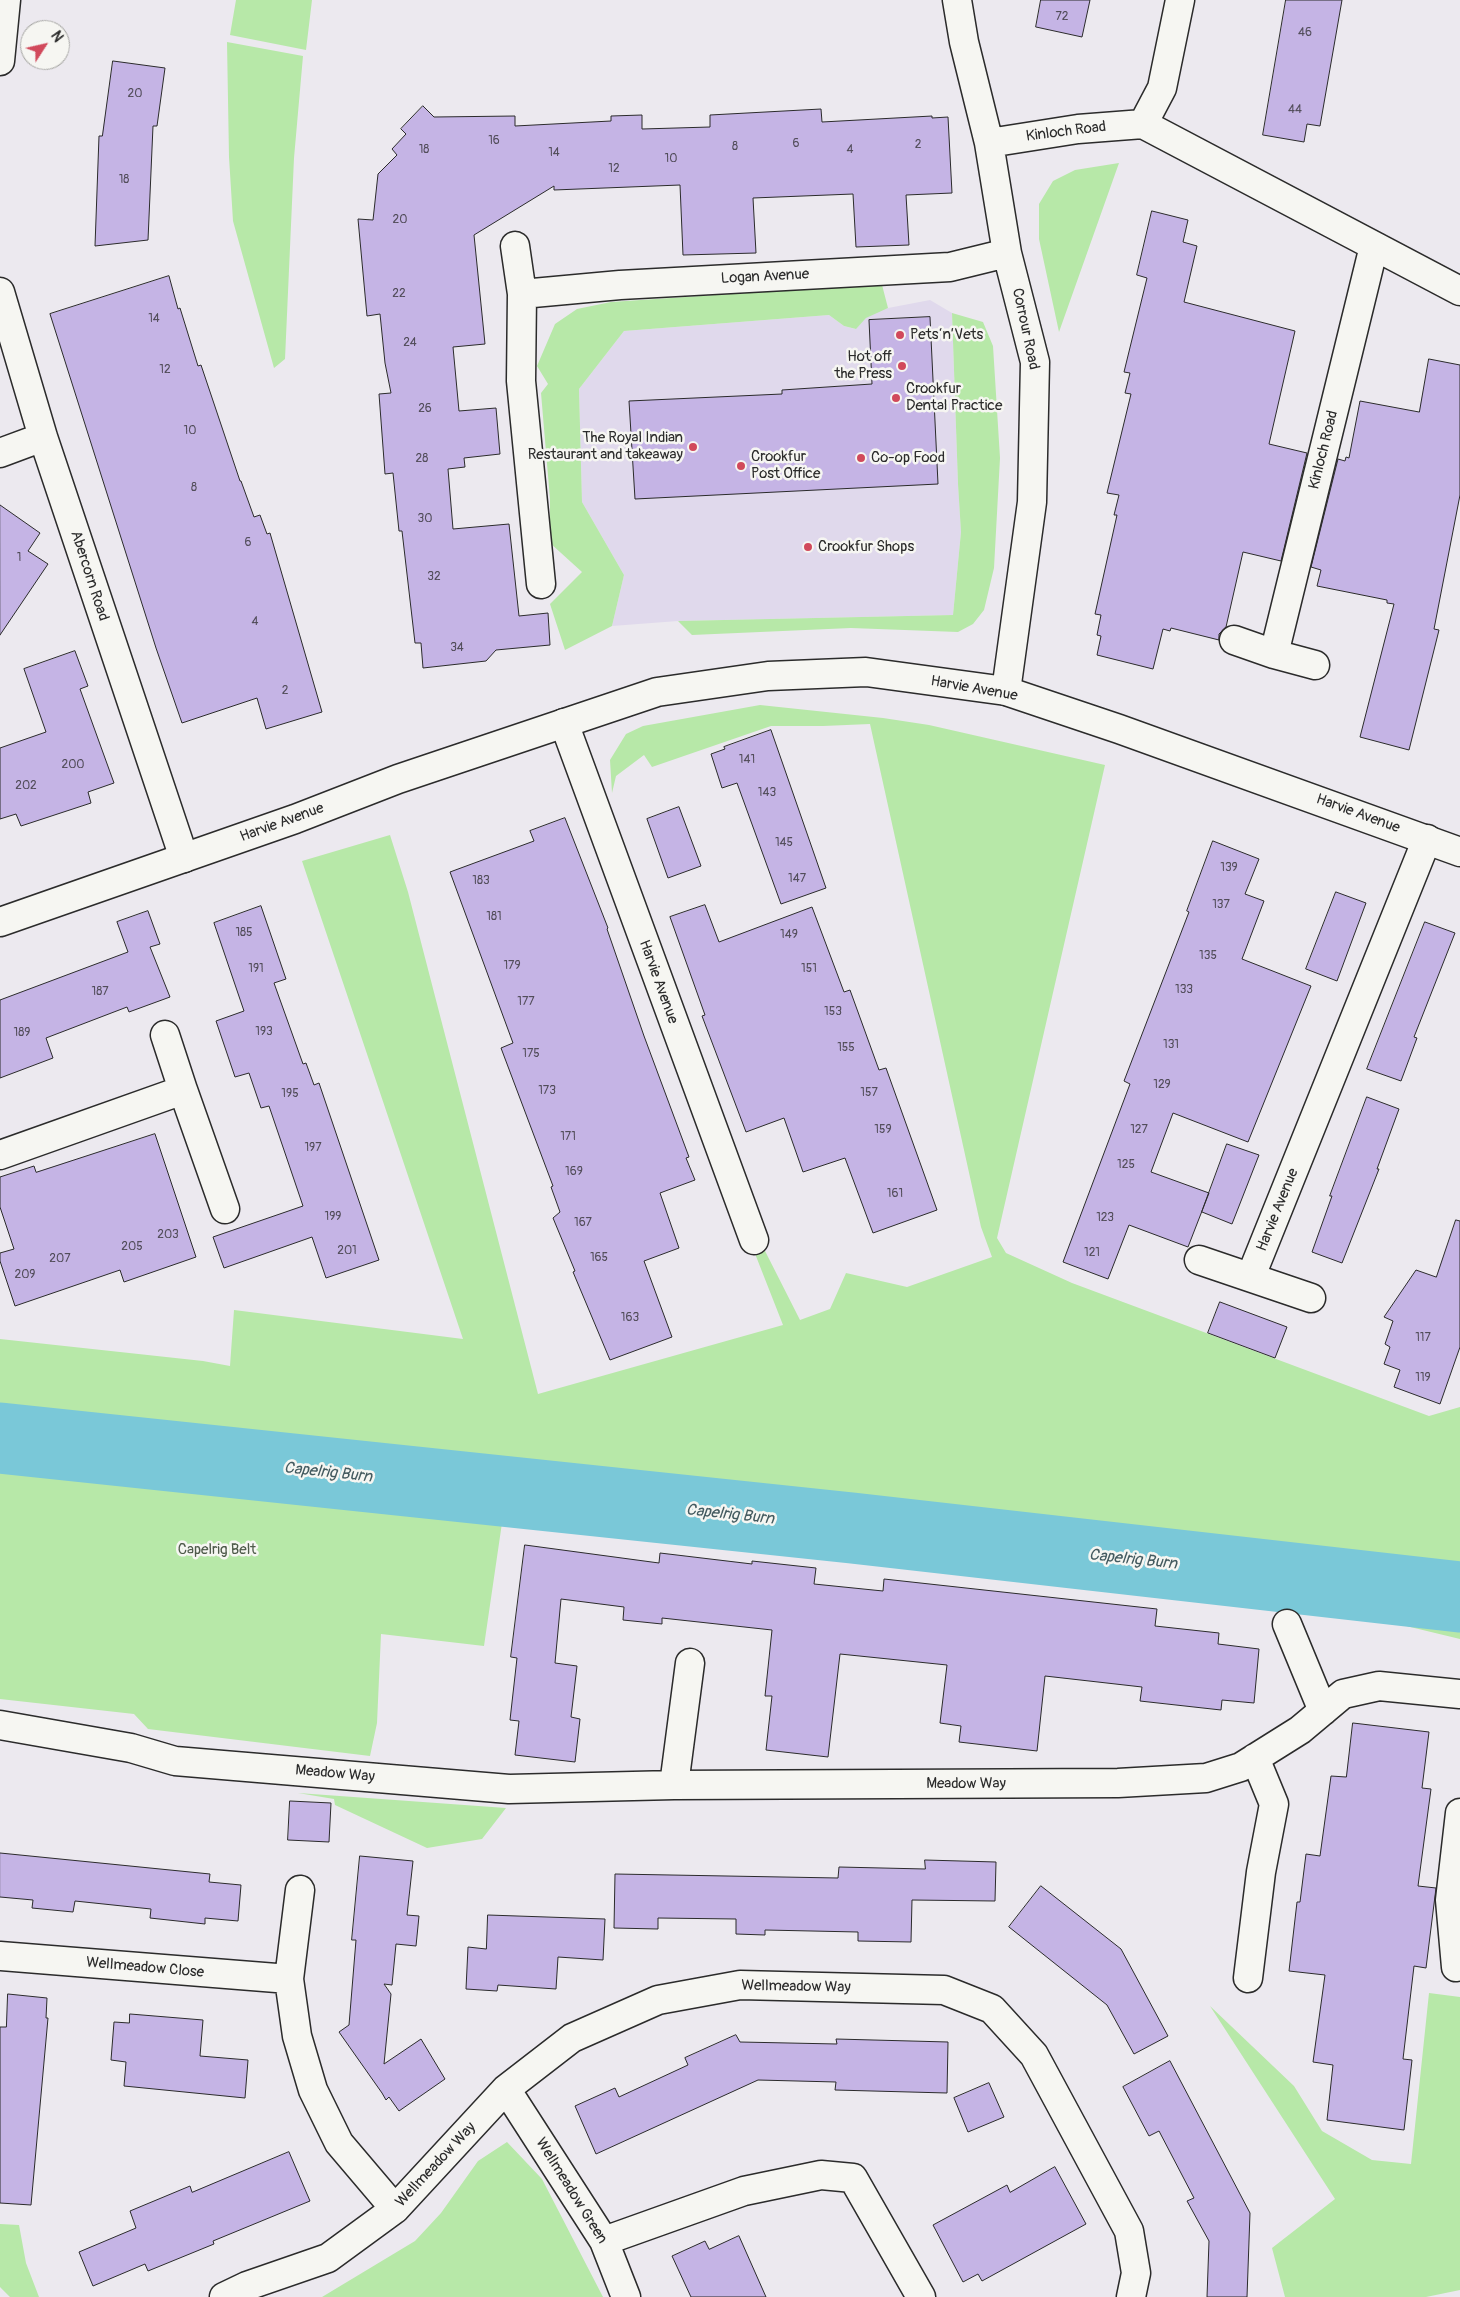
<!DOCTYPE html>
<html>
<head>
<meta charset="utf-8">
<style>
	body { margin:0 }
	#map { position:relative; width:1460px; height:2297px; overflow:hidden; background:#ece9ef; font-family:Pangolin,sans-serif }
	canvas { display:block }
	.north { position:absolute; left:20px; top:20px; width:50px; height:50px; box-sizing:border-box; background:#f6f6f2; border:1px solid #a5a5a2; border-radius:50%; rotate:55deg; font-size:14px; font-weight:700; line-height:20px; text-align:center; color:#2b2b2b }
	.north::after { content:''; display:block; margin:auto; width:18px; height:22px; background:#d1495b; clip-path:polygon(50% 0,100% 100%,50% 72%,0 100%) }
</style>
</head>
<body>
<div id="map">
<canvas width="1460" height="2297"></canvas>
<div class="north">N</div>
</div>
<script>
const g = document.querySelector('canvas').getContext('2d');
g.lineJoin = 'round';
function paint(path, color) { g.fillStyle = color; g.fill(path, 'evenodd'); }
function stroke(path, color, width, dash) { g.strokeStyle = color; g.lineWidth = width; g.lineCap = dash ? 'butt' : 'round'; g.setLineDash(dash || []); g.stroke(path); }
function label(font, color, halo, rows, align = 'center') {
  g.font = font + ' Pangolin,sans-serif'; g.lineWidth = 5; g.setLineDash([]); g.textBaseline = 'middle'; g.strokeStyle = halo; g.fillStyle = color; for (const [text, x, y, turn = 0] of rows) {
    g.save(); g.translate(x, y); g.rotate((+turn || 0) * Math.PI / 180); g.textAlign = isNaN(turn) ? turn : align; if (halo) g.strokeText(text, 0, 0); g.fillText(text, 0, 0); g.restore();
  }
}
const built = new Path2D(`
	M930 300 952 313 958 484 961 532 953 615 678 621 612 626 624 575 582 502 579 389 624 331 829 315 844 326 855 329 866 318 883 309Z`);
const green = new Path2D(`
	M236 0H312L306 50 230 35Z
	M227 42 303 56 294 158 285 359 274 368 233 221 229 157Z
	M1119 163 1059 332 1039 239V204L1053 181 1075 170Z
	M881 281 888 308 866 318 856 329 844 326 829 315 624 331 579 389 582 502 624 575 612 626 565 650 550 604 582 572 550 543V499L541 393 548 384 537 366 555 324 577 309 611 302 850 286Z
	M952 313 983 322 993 346 1000 458 994 568 984 610 973 624 958 632 851 628 692 635 678 621 953 615 961 532 958 484Z
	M760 705 883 718 929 725 1105 765 997 1238 1006 1253 1072 1283 1429 1416 1460 1407V1639L1203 1577 1083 1575 675 1525 503 1516 484 1646 381 1634 377 1723 370 1756 148 1729 134 1714 0 1699V1339L203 1361 230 1366 234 1310 463 1339 302 861 390 835 408 892 538 1394 783 1325 752 1246 763 1247 800 1320 830 1309 846 1273 907 1287 992 1257 981 1227 870 724 823 726H771L652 767 644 755 616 776 612 793 610 760 626 734 643 726Z
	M298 1793 506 1808 482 1839 427 1848 335 1805 334 1799Z
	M1429 1993 1460 1997V2290L1426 2297H1285L1272 2248 1335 2199 1210 2006 1294 2086 1322 2131 1372 2160 1411 2164Z
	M507 2142 542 2179 603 2297H322L415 2241 441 2213 478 2161Z
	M0 2224 19 2225 26 2263 39 2297H10L0 2287Z`);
const river = new Path2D(`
	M0 1438 852 1528 1460 1597`);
const building = new Path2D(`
	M1041 0H1090L1082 37 1036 27Z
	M1286 0H1342L1320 126 1307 124 1304 142 1263 135Z
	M113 61 165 68 157 126H153L148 240 95 246 99 136H102Z
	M423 106 434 117 515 116V126L611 121V116L642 115V129L710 127V115L821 109 822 122 932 116V118L948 117 952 193 906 195 909 245 856 247 853 194 753 198 756 253 683 255 680 185 554 190V186L474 235 485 344 453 347 459 411 496 408 500 454 464 458 465 467 448 469 453 529 509 524 519 616 548 613 550 645 496 650 486 661 423 668 421 643H415L402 531H399L393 473 385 474 379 394 391 393 385 363 380 314 367 316 358 219 373 220 378 174 397 155 392 149 406 134 401 129Z
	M1152 211 1188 220 1183 242 1197 246 1184 302 1295 331 1269 444 1307 453 1281 561 1243 552 1226 627 1219 634V640L1171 628 1170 631 1163 629 1153 669 1097 655 1101 636 1097 635 1101 615 1095 614 1117 515H1114L1119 495 1107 493 1131 394 1125 393 1130 373 1124 372 1147 278 1137 275Z
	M169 276 178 309 180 308 198 366 201 365 240 481H241L254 517 260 515 267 534 270 533 322 712 266 729 257 698 182 723 156 648 50 314Z
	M930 317 938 484 635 499 629 401 782 394V390L872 384 869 320Z
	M1429 359 1460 365V495L1434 629 1439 630 1409 750 1360 737 1394 604 1387 603V600L1317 586 1321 570 1311 567 1338 459 1345 461 1346 457 1349 458 1360 401 1419 412Z
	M0 505 40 533 28 551 48 564 0 635Z
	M75 651 88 686 80 689 114 783 88 792 91 803 21 826 16 814 0 819V748L46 732 24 669Z
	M771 730 826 888 781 904 737 783 722 788 711 754 725 749 724 747Z
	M679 807 701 866 668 878 647 819Z
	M565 818 608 928 607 929 644 1036 689 1157 686 1158 695 1180 660 1193 679 1248 644 1261 672 1337 610 1360 573 1272 575 1271 553 1218 560 1212 551 1187 553 1186 501 1048 513 1043 450 872 534 841 530 831Z
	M1213 841 1259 859 1245 894 1264 901 1242 959 1311 986 1248 1142 1173 1113 1151 1172 1209 1193 1188 1247 1129 1225 1108 1279 1063 1262 1130 1084 1124 1081 1189 912 1187 911Z
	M1336 892 1366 903 1337 981 1306 969Z
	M705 905 719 942 812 907 844 992 850 990 879 1070 886 1068 937 1210 873 1233 845 1158 803 1172 784 1118 746 1132 702 1016 705 1015 670 917Z
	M261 906 286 979 274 983 303 1064 306 1063 314 1085 319 1083 379 1260 326 1278 312 1237 224 1268 213 1237 303 1206 269 1106 261 1108 249 1073 235 1077 216 1021 244 1011 214 923Z
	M148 911 160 944 150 947 170 997 129 1012 127 1007 46 1038 53 1058 0 1078V1000L128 952 117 922Z
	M1425 922 1455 933 1414 1037 1417 1038 1401 1081 1367 1069Z
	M1367 1097 1399 1109 1377 1169H1379L1342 1263 1312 1252 1332 1196H1330Z
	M155 1134 196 1257 124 1282 120 1270 15 1306 0 1261V1253L14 1249 0 1207V1177L34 1166 36 1172Z
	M1227 1144 1259 1155 1232 1224 1202 1212Z
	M1456 1220 1460 1221V1347L1440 1404 1394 1387 1400 1370 1384 1364 1390 1347 1385 1344 1393 1321 1384 1317 1416 1270 1436 1277Z
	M1220 1302 1287 1327 1275 1358 1208 1333Z
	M525 1545 659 1563 660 1553 752 1564V1561L816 1568 814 1584 883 1591 884 1579 1157 1609 1155 1626 1219 1633 1218 1644 1259 1649 1254 1703 1222 1700 1221 1710 1140 1701 1142 1687 1045 1676 1037 1751 959 1742 961 1726 940 1723 947 1665 840 1654 828 1757 766 1750 772 1696H765L772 1630 662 1618V1624L623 1620 624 1607 561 1599 555 1663 577 1666 571 1717 580 1719 575 1762 515 1755 519 1721 510 1720 517 1658 511 1657Z
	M1353 1723 1429 1732 1422 1788 1431 1789 1418 1886 1436 1888 1426 1968 1414 1966 1403 2059 1412 2060 1404 2130 1327 2120 1333 2065 1313 2062 1325 1975 1289 1971 1297 1902H1300L1306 1854 1320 1856 1331 1776 1346 1777Z
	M290 1801 331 1803 329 1842 288 1840Z
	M0 1853 210 1874 209 1882 241 1885 238 1921 205 1918V1924L150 1918 151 1909 75 1901 73 1912 32 1908 33 1900 0 1897Z
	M360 1856 413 1861 407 1915 419 1916 416 1946 396 1944 392 1985 384 1984 391 1994 384 2064 421 2039 445 2079 399 2111 389 2097 386 2100 382 2093 339 2032 349 2025 356 1940H352Z
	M925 1860 996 1862 995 1901 912 1900 911 1942 858 1941V1932L765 1930V1935L736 1934V1919L658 1918V1929L614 1928 615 1874 838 1878 839 1867 925 1869Z
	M1041 1886 1121 1949 1168 2036 1134 2054 1107 2005 1009 1927Z
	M488 1915 605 1919 603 1960 558 1957 556 1989 498 1985 497 1991 466 1989 468 1947 486 1949Z
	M8 1994 47 1998 46 2018H48L31 2205 0 2203V2027H6Z
	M130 2014 203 2020 200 2056 248 2060 245 2098 124 2086 126 2062 111 2060 114 2022 129 2023Z
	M736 2035 740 2042 837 2044 836 2039 948 2042 947 2093 835 2090 836 2082 758 2080 596 2154 575 2106 615 2088 619 2097 688 2065 685 2058Z
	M1170 2061 1250 2213 1247 2297H1207L1209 2241 1187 2201 1194 2198 1159 2131 1149 2136 1123 2087Z
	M989 2083 1004 2117 968 2132 954 2098Z
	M289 2152 310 2201 213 2241 214 2244 148 2271 145 2264 93 2286 79 2252 136 2228 130 2211 190 2186 192 2192Z
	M1055 2167 1086 2224 982 2281 978 2274 963 2282 933 2225 1007 2185 1010 2192Z
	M739 2236 766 2297H691L672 2256 705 2241 709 2249Z`);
const street = new Path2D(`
	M957 0 964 42 989 143 1007 253 1035 362 1032 502 1006 691
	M0 61 6 0
	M1143 124 1162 88 1180 0
	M989 143 1078 129 1143 124 1460 291
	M515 246 522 294 521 381 541 584
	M0 292 43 437 184 858
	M522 294 620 285 950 267 1007 253
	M0 453 43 437
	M1234 640 1274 654 1315 665
	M1274 654 1374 246
	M564 723 754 1240
	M183 1090 225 1209
	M0 1155 183 1090 165 1035
	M1199 1260 1311 1298
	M1251 1276 1427 839
	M1287 1624 1323 1711
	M0 1725 131 1748 175 1761 509 1789 674 1785 1118 1783 1206 1778 1241 1767 1300 1730 1343 1694 1379 1686 1460 1694
	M674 1785 690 1663
	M300 1890 289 1979 297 2036 313 2090 339 2143 395 2209
	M0 1956 289 1979
	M1456 1967 1450 1900 1460 1813
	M1248 1978 1261 1872 1274 1804 1255 1758
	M506 2089 604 2241 626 2297
	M604 2241 744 2191 821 2175 853 2178 921 2297
	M224 2297 247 2286 328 2258 395 2209 506 2089 572 2038 658 2000 740 1985 944 1990 992 2009 1034 2055 1129 2231 1136 2273 1131 2297`);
const secondary = new Path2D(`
	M0 922 295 819 398 779 657 692 768 676 866 672 1006 691 1119 729 1460 852`);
const markers = [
	[900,335,5,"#d1495b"],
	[902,366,5,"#d1495b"],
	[896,398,5,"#d1495b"],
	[693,447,5,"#d1495b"],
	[861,458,5,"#d1495b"],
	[741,466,5,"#d1495b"],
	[808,547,5,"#d1495b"]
];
const numberNames = [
	["72",1062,17],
	["46",1305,33],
	["20",135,94],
	["44",1295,110],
	["16",494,141],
	["6",796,144],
	["2",918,145],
	["8",735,147],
	["18",424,150],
	["4",850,150],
	["14",554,153],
	["10",671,159],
	["12",614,169],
	["18",124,180],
	["20",400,220],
	["22",399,294],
	["14",154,319],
	["24",410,343],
	["12",165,370],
	["26",425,409],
	["10",190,431],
	["28",422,459],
	["8",194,488],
	["30",425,519],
	["6",248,543],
	["1",19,558],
	["32",434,577],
	["4",255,622],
	["34",457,648],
	["2",285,691],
	["141",747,760],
	["200",73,765],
	["202",26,786],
	["143",767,793],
	["145",784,843],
	["139",1229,868],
	["147",797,879],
	["183",481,881],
	["137",1221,905],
	["181",494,917],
	["185",244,933],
	["149",789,935],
	["135",1208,956],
	["179",512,966],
	["191",256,969],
	["151",809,969],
	["133",1184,990],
	["187",100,992],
	["177",526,1002],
	["153",833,1012],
	["193",264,1032],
	["189",22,1033],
	["131",1171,1045],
	["155",846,1048],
	["175",531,1054],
	["129",1162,1085],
	["173",547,1091],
	["157",869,1093],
	["195",290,1094],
	["159",883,1130],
	["127",1139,1130],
	["171",568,1137],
	["197",313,1148],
	["125",1126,1165],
	["169",574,1172],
	["161",895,1194],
	["199",333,1217],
	["123",1105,1218],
	["167",583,1223],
	["203",168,1235],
	["205",132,1247],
	["201",347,1251],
	["121",1092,1253],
	["165",599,1258],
	["207",60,1259],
	["209",25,1275],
	["163",630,1318],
	["117",1423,1338],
	["119",1423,1378]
];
const streetNames = [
	["Kinloch Road",1066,132,-7],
	["Logan Avenue",765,277,-3],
	["Corrour Road",1025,329,78],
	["Kinloch Road",1324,450,-76],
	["Abercorn Road",89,576,72],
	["Harvie Avenue",974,689,10],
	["Harvie Avenue",1358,814,20],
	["Harvie Avenue",282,823,-20],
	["Harvie Avenue",658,982,70],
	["Harvie Avenue",1278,1210,-68],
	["Meadow Way",335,1774,5],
	["Meadow Way",966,1784],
	["Wellmeadow Close",145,1968,5],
	["Wellmeadow Way",796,1987,1],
	["Wellmeadow Way",436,2165,-47],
	["Wellmeadow Green",571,2191,58]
];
const poiNames = [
	["Pets‘n’Vets",910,335],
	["Hot off",892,357,"right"],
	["the Press",892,374,"right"],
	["Crookfur",906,389],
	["Dental Practice",906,406],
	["The Royal Indian",683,438,"right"],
	["Restaurant and takeaway",683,455,"right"],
	["Crookfur",751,457],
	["Post Office",751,474],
	["Co-op Food",871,458],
	["Crookfur Shops",818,547]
];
const parkNames = [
	["Capelrig Belt",217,1550]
];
const waterNames = [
	["Capelrig Burn",328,1473,6],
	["Capelrig Burn",730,1515,6],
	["Capelrig Burn",1133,1560,6]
];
paint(built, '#e0d9ec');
paint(green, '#b7e8a8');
stroke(river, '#7ac8d8', 71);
paint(building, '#c5b4e5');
stroke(building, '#2b2b2b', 1);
stroke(street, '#2b2b2b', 31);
stroke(secondary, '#2b2b2b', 31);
stroke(street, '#f6f6f2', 28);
stroke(secondary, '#f6f6f2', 28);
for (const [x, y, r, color] of markers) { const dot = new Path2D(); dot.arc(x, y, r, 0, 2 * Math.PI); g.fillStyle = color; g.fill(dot); stroke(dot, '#f6f6f2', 2); }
label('12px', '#524d5a', null, numberNames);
label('15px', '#2b2b2b', '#f6f6f2', streetNames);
label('15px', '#2b2b2b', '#f6f6f2', poiNames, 'left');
label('15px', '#4e5a4a', '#f6f6f2', parkNames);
label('italic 16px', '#435a5f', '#f6f6f2', waterNames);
</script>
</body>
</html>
